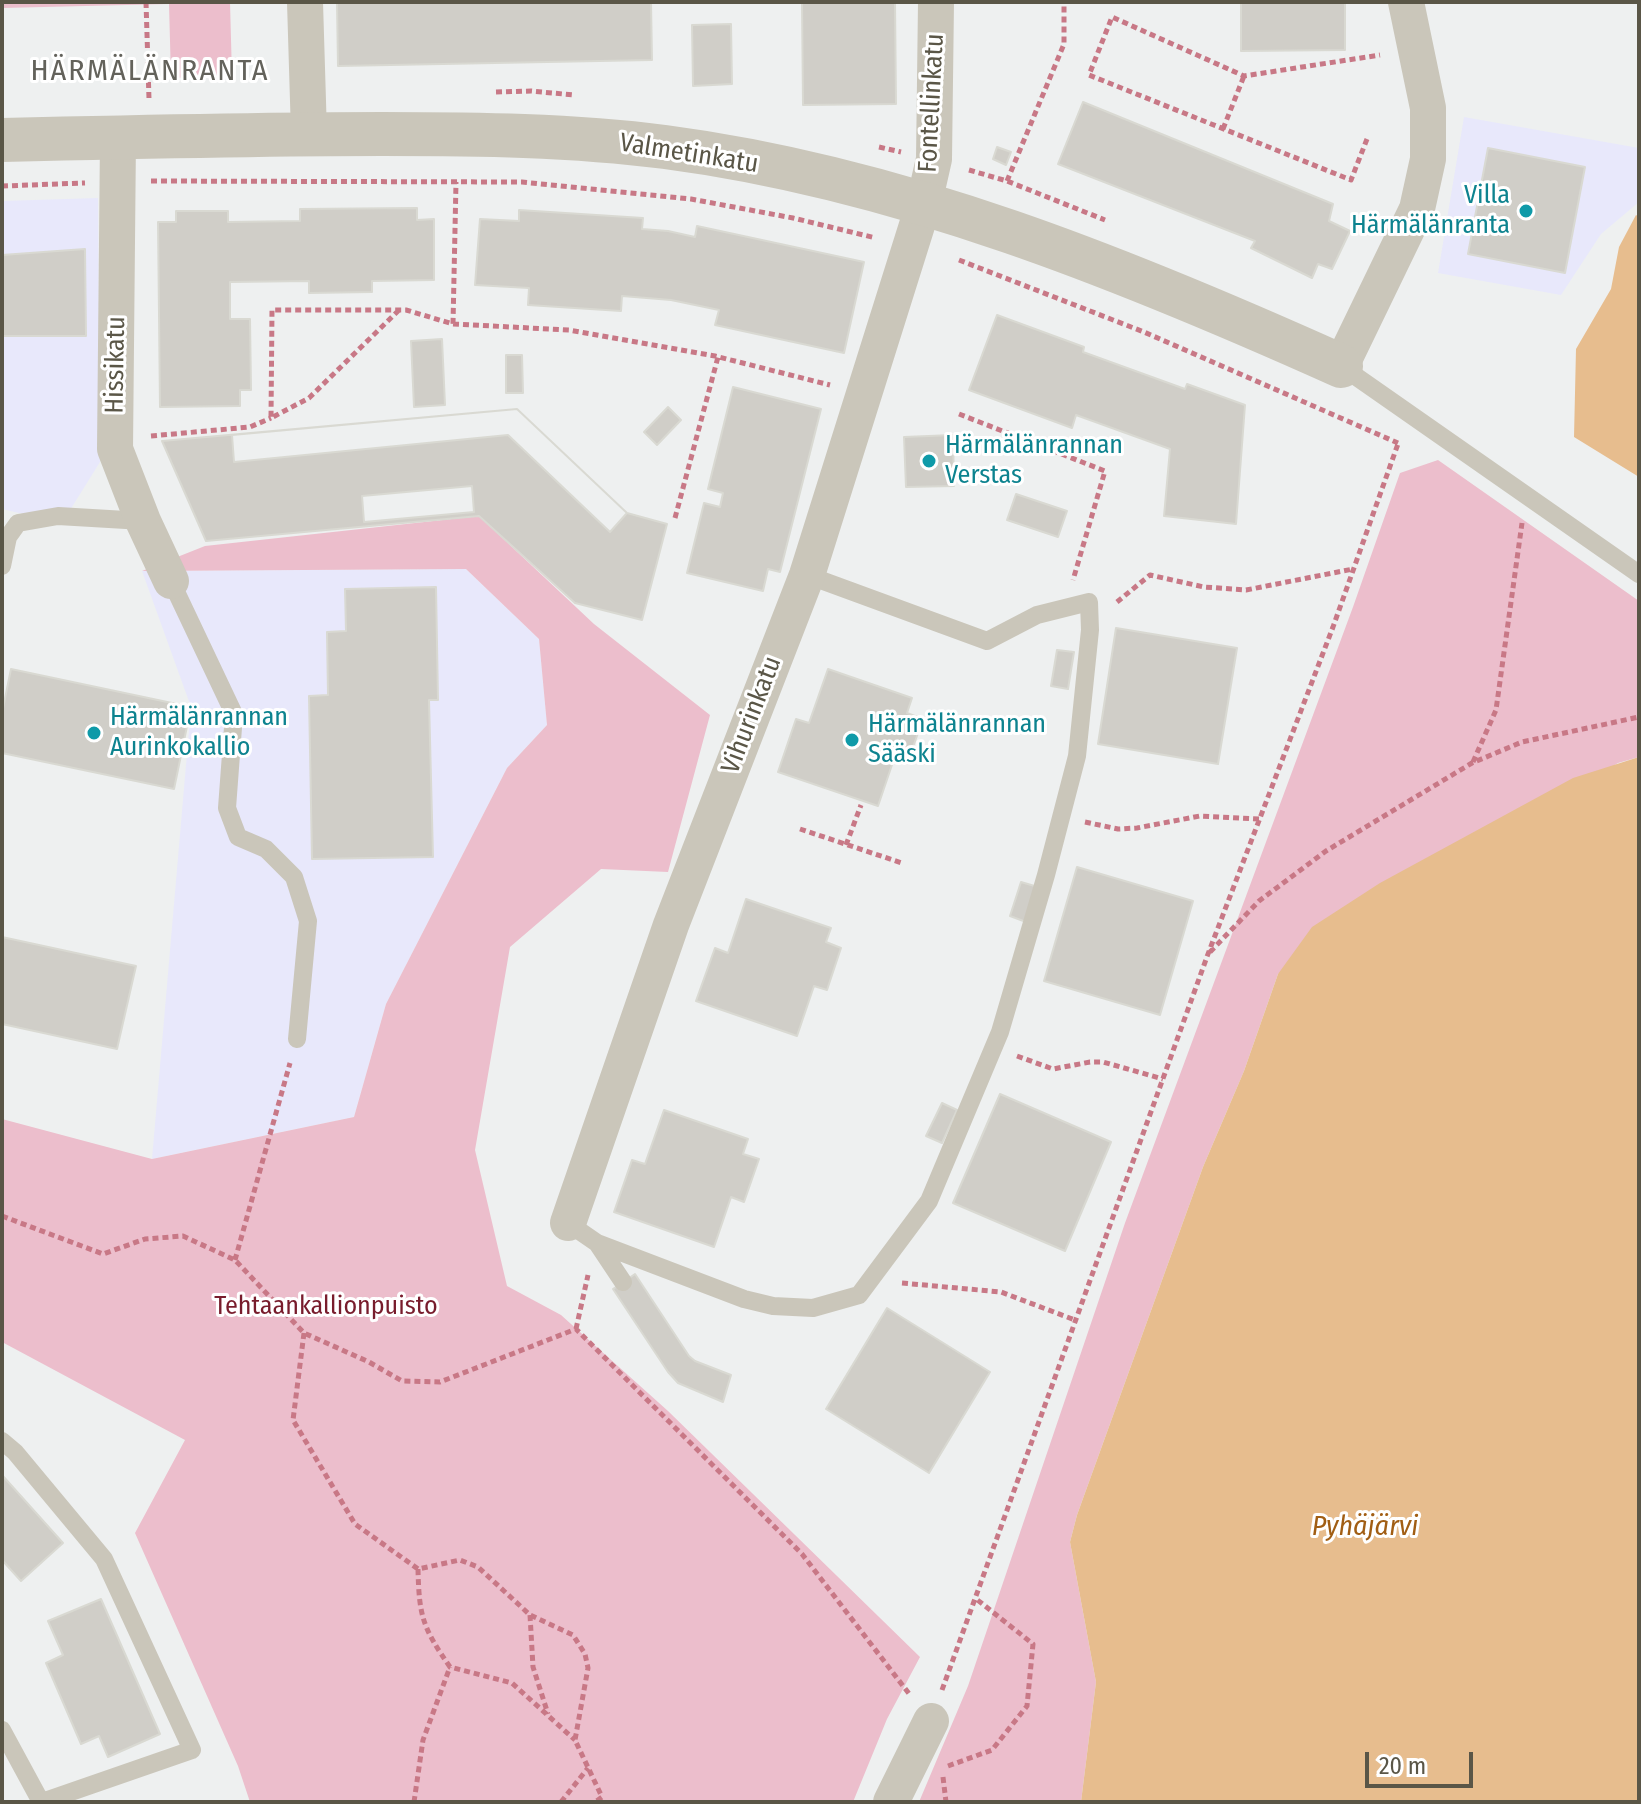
<!DOCTYPE html>
<html>
<head>
<meta charset="utf-8">
<style>
	body { margin:0 }
	#map { position:relative; width:1641px; height:1804px; overflow:hidden; background:#eef0f0; font-family:"Fira Sans Condensed",sans-serif }
	canvas { display:block }
	.frame { position:absolute; inset:0; border:4px solid #5a5647; pointer-events:none }
	.scale { position:absolute; left:1365px; top:1752px; width:108px; height:36px; box-sizing:border-box; border:4px solid #5a5647; border-top:0; padding-left:10px; font-size:24px; line-height:28px; white-space:nowrap; color:#5a5647; -webkit-text-stroke:6px #fff; paint-order:stroke }
</style>
</head>
<body>
<div id="map">
<canvas width="1641" height="1804"></canvas>
<div class="frame"></div>
<div class="scale">20 m</div>
</div>
<script>
const g = document.querySelector('canvas').getContext('2d');
g.lineJoin = 'round';
function paint(path, color) { g.fillStyle = color; g.fill(path, 'evenodd'); }
function stroke(path, color, width, dash) { g.strokeStyle = color; g.lineWidth = width; g.lineCap = dash ? 'butt' : 'round'; g.setLineDash(dash || []); g.stroke(path); }
function label(font, color, halo, rows, align = 'center') {
  g.font = font + ' "Fira Sans Condensed",sans-serif'; g.lineWidth = 6; g.setLineDash([]); g.textBaseline = 'middle'; g.strokeStyle = halo; g.fillStyle = color; for (const [text, x, y, turn = 0] of rows) {
    g.save(); g.translate(x, y); g.rotate((+turn || 0) * Math.PI / 180); g.textAlign = isNaN(turn) ? turn : align; if (halo) g.strokeText(text, 0, 0); g.fillText(text, 0, 0); g.restore();
  }
}
const commercial = new Path2D(`
	M1464 117 1639 148V202L1601 234 1561 295 1438 273Z
	M98 198 100 462 62 523 2 509V201Z
	M466 569 539 639 547 725 507 768 386 1004 354 1117 152 1159 191 707 142 571Z`);
const green = new Path2D(`
	M2 2H230L232 76 171 78 169 4 2 8Z
	M1438 460 1639 601V757L1618 763 1278 974 1244 1071 1203 1167 1077 1515 1070 1542 1096 1682 1081 1802H919L968 1686 1125 1223 1353 607 1400 473Z
	M479 516 594 624 710 715 668 872 601 869 510 947 475 1150 507 1286 561 1315 668 1411 920 1657 887 1719 853 1802H250L238 1766 135 1533 185 1440 2 1342V1119L152 1159 354 1117 386 1004 507 768 547 725 539 639 466 569 142 571 205 546Z`);
const water = new Path2D(`
	M1636 215 1639 217V477L1574 437 1576 349 1611 289 1619 247Z
	M1639 757V1802H1081L1096 1682 1070 1542 1077 1515 1203 1167 1244 1071 1278 974 1312 927 1380 883 1573 778Z`);
const building = new Path2D(`
	M337 2H651L652 60 338 66Z
	M802 2H895L896 104 803 105Z
	M1241 2H1345V50L1241 51Z
	M731 24 732 84 693 86 692 25Z
	M1083 102 1333 204 1329 221 1350 231 1332 269 1318 264 1312 278 1251 248 1255 241 1058 164Z
	M997 147 1011 152 1006 165 993 159Z
	M1488 148 1585 167 1565 273 1468 254Z
	M417 208V220L434 219V280L372 281V292L309 293V281L230 282V319H250L251 390H240V406L160 407 158 222H176V211H228V222L300 221V209Z
	M519 210 643 218 642 229 668 231 695 237 697 226 864 262 844 353 715 325 719 310 671 300 622 296 621 311 528 305 529 288 475 285 480 219 519 221Z
	M85 249 86 336H2V255Z
	M997 315 1084 347 1083 352 1185 389 1187 384 1245 405 1236 524 1164 516 1170 449 1076 415 1072 428 969 390Z
	M442 339 445 405 414 407 411 341Z
	M506 355H522L523 393H506Z
	M733 387 821 409 780 572 768 569 763 591 687 573 704 503 720 507 723 493 708 489Z
	M668 407 681 420 657 445 644 432Z
	M517 409 627 513 667 524 642 620 575 603 479 516 206 541 162 441Z
	M517 409 627 513 610 532 508 435 234 462 232 435Z
	M953 435 954 486 906 487 904 437Z
	M472 486 474 512 364 522 362 496Z
	M1016 494 1067 511 1058 537 1007 520Z
	M436 587 438 700H429L433 857 312 859 309 696 328 695 327 632 346 631 345 589Z
	M1116 628 1237 648 1218 764 1098 744Z
	M1057 650 1074 652 1068 689 1051 686Z
	M11 669 191 707 174 789 2 753V713Z
	M828 669 912 698 907 713 923 719 908 761 895 756 878 806 778 772 796 719 809 723Z
	M1077 867 1193 901 1160 1015 1044 981Z
	M1021 882 1038 887 1026 922 1010 916Z
	M746 899 831 928 826 942 841 948 827 990 814 986 797 1036 696 1001 715 948 728 953Z
	M2 937 136 966 117 1049 2 1024Z
	M1000 1094 1111 1142 1065 1251 953 1203Z
	M942 1103 957 1110 942 1143 926 1136Z
	M664 1110 748 1139 743 1154 759 1159 744 1202 731 1197 714 1247 614 1212 632 1160 645 1164Z
	M635 1274 689 1356 695 1361 731 1375 723 1402 678 1383 668 1372 613 1289Z
	M887 1308 990 1372 929 1473 826 1409Z
	M2 1475 63 1543 21 1581 2 1560Z
	M101 1599 160 1734 108 1757 99 1736 81 1744 46 1663 63 1655 48 1621Z`);
const path = new Path2D(`
	M146 2 149 99
	M496 92 531 91 574 95
	M1223 129 1244 76
	M1367 139 1351 180 1089 75 1112 17 1244 76 1380 55
	M879 147 901 152
	M969 170 1007 181 1105 220
	M151 181 522 182 691 199 793 218 876 238
	M1007 181 1064 44V2
	M2 186 85 183
	M959 260 1144 332 1398 443
	M399 310 309 398 271 418 272 310H406L453 324 456 182
	M453 324 569 330 715 356 830 385
	M959 414 1105 471 1073 580
	M151 436 250 427 271 418
	M675 518 718 357
	M1117 602 1150 575 1204 587 1246 590 1353 569
	M1473 762 1496 710 1522 523
	M1085 822 1118 829 1137 828 1200 816 1259 819
	M800 829 902 863
	M846 845 861 805
	M1210 952 1259 901 1326 851 1472 763 1522 742 1639 717
	M1017 1056 1053 1069 1090 1062H1103L1163 1079
	M2 1216 103 1254 145 1239 183 1236 235 1260 304 1333 369 1362 402 1381 440 1382 576 1329 802 1554 910 1695
	M235 1260 290 1063
	M902 1283 1001 1292 1075 1320
	M576 1329 588 1275
	M304 1333 293 1420 355 1524 418 1569 460 1560 478 1567 530 1615 573 1635 585 1654 588 1668 575 1740 602 1797 595 1802
	M418 1569C419 1617 423 1628 450 1667L512 1683 575 1740
	M530 1615 533 1667 548 1714
	M942 1690 1208 954 1333 627 1399 441
	M948 1766 992 1750 1027 1706 1033 1644 975 1598
	M943 1777 946 1802
	M414 1802 423 1740 450 1667
	M561 1802 588 1768`);
const service = new Path2D(`
	M1341 366 1639 574
	M2 566 8 537 18 523 58 516 143 521
	M171 581 234 714 227 808 238 837 266 849 294 877 308 921 297 1039
	M568 1223 597 1243 744 1299 773 1306 813 1308 859 1295 929 1201 1000 1032 1046 875 1077 756 1090 630 1089 602 1037 615 987 641 807 575
	M597 1243 623 1282
	M2 1441 15 1452 104 1559 192 1750 42 1802
	M2 1730 41 1802`);
const minor = new Path2D(`
	M305 2 309 134
	M118 138 115 449 143 521 171 581
	M1341 366 1417 209 1428 159V108L1406 2
	M568 1223 671 925 807 575 924 203 934 159 936 2
	M891 1802 931 1721`);
const tertiary = new Path2D(`
	M2 140C129 137 256 134 382 134 477 134 571 135 665 147 901 178 1125 269 1341 366`);
const markers = [
	[1526,211,8,"#0f9aa8"],
	[929,461,8,"#0f9aa8"],
	[94,733,8,"#0f9aa8"],
	[852,740,8,"#0f9aa8"]
];
const streetNames = [
	["Fontellinkatu",932,103,-87],
	["Valmetinkatu",689,154,9],
	["Hissikatu",116,365,-89],
	["Vihurinkatu",752,715,-69]
];
const cultureNames = [
	["Villa",1510,196,"right"],
	["Härmälänranta",1510,226,"right"],
	["Härmälänrannan",945,446],
	["Verstas",945,476],
	["Härmälänrannan",110,718],
	["Aurinkokallio",110,748],
	["Härmälänrannan",868,725],
	["Sääski",868,755]
];
const parkNames = [
	["Tehtaankallionpuisto",326,1307]
];
const waterNames = [
	["Pyhäjärvi",1365,1527]
];
const quarterNames = [
	["HÄRMÄLÄNRANTA",150,72]
];
paint(commercial, '#e8e8fb');
paint(green, '#ecbecc');
paint(water, '#e7bd8e');
paint(building, '#d0cec8');
stroke(building, '#d9d9d2', 2);
stroke(path, '#c87886', 5, [6, 4]);
stroke(service, '#cac6ba', 18);
stroke(minor, '#cac6ba', 36);
stroke(tertiary, '#cac6ba', 44);
for (const [x, y, r, color] of markers) { const dot = new Path2D(); dot.arc(x, y, r, 0, 2 * Math.PI); g.fillStyle = color; g.fill(dot); stroke(dot, '#fff', 3); }
label('26px', '#5a5647', '#fff', streetNames);
label('26px', '#0d838f', '#fff', cultureNames, 'left');
label('26px', '#781c2c', '#fff', parkNames);
label('italic 28px', '#a15e14', '#fff', waterNames);
g.letterSpacing = '2px';
label('30px', '#63625b', '#fff', quarterNames);
g.letterSpacing = '0px';
</script>
</body>
</html>
